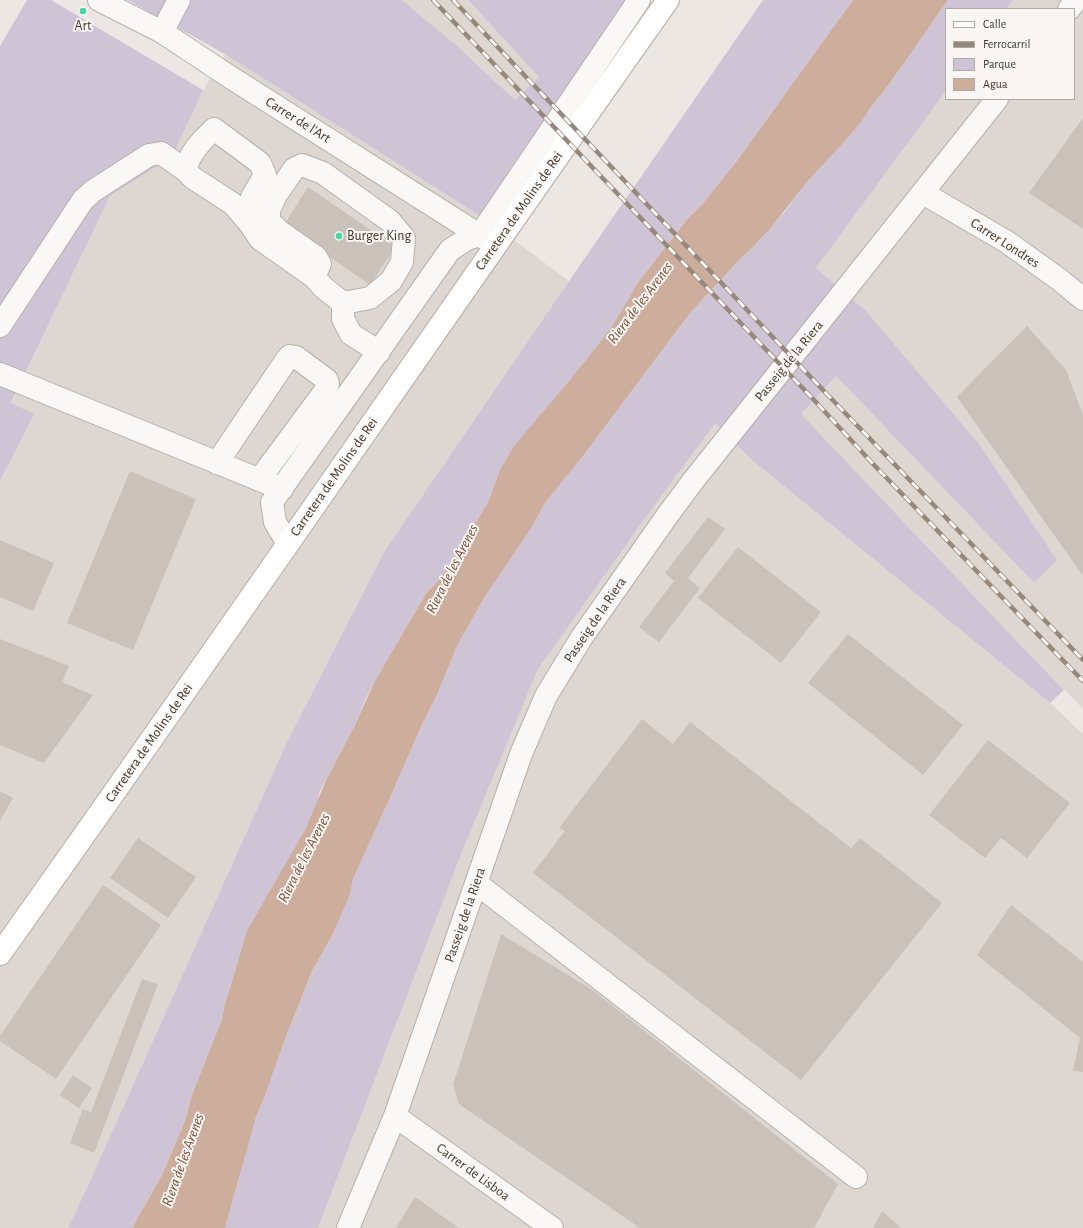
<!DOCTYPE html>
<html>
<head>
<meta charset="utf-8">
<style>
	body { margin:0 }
	#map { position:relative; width:1083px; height:1228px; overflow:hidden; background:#ece7e3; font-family:"Alegreya Sans",sans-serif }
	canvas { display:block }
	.legend { position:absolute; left:945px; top:8px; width:130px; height:92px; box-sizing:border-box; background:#f9f6f4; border:1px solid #b1aaa3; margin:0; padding:5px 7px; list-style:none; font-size:12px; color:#46372a }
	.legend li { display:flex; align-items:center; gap:8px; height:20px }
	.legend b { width:20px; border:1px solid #b1aaa3 }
</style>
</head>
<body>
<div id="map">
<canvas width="1083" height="1228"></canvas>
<ul class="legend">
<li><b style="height:5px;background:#fff"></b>Calle</li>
<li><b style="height:5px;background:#97887c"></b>Ferrocarril</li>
<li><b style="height:11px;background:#cfc4d6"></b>Parque</li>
<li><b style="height:11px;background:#cdae9d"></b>Agua</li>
</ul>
</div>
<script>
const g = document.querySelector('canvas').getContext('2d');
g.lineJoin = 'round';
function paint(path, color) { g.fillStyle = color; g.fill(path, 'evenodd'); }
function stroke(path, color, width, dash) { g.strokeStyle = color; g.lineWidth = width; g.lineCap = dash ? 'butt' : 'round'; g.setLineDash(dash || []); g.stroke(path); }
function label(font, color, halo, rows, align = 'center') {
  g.font = font + ' "Alegreya Sans",sans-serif'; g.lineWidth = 4; g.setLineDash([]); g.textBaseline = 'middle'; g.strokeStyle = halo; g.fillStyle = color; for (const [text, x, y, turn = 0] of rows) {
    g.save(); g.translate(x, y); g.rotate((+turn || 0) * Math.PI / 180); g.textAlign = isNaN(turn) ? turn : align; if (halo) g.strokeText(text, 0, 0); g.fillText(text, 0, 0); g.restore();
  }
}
const built = new Path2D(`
	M402 0H468L540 77 515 100 456 45Z
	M1013 0H1083V709L991 614 800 414 836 376 1034 583 1057 560 865 310 816 268 946 91V99H1074V9H1006Z
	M225 54 494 225 569 281 384 552 287 742 90 1181 68 1228H0V481L34 414 11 404 110 196 172 157 203 90Z
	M715 422 752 460 1050 703 1083 734V1228H318L462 852 538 669 654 506Z`);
const green = new Path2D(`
	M27 0H51L203 90 172 157 110 196 11 403 34 414 0 481V46Z
	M128 0H402L456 45 515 100 539 77 468 0H651L494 225 225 54Z
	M763 0H853L736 162 700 207 689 217 639 281 611 328 578 370 499 472 489 500 462 547 438 581 427 592 404 631 367 696 353 729 320 791 316 805 305 830 238 961 230 988 225 1003 222 1019 192 1095 185 1121 163 1173 132 1228H68L90 1181 287 742 384 552 569 281Z
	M948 0H1013L1006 9H946V91L816 268 865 310 979 444 1057 560 1034 583 836 376 801 414 991 614 1064 690 1050 703 752 460 715 423 654 506 538 669 462 852 318 1228H225L256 1117 266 1093 285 1039 312 971 333 934 350 895 353 879 393 791 420 729 437 695 457 646 484 598 532 527 545 503 583 456 690 313 742 257 761 239 785 211 808 181 845 141 862 121 871 107 890 83Z`);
const water = new Path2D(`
	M853 0H948L890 83 871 107 862 121 845 141 808 181 769 230 752 248 742 257 690 313 583 456 545 503 532 527 484 598 457 646 437 695 420 729 393 791 353 879 350 895 333 934 312 971 285 1039 266 1093 256 1117 225 1228H132L163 1173 185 1121 192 1095 222 1019 225 1003 230 988 247 931 305 830 326 780 353 729 374 683 404 631 427 592 438 581 462 547 489 500 499 472 514 446 570 380 611 328 639 281 689 217 700 207 736 162Z`);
const building = new Path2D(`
	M1083 118V229L1029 193Z
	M308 187 395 247 370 285 284 225Z
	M1027 326 1066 370 1083 415V576L957 397Z
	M130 471 196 499 133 650 67 623Z
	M708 517 725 529 688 578 700 588 659 642 639 627 674 581 665 573Z
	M0 540 54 563 33 611 0 597Z
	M738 547 821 612 781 663 698 598Z
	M848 634 963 725 923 775 808 683Z
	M0 639 69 666 62 682 93 695 44 763 0 745Z
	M642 719 673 744 690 722 851 848 860 838 942 903 801 1080 533 873 565 831 559 828Z
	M988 740 1070 803 1027 858 1001 838 985 858 929 815Z
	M0 791 13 798 0 821Z
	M138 838 196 877 168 918 110 878Z
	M103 885 161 925 56 1079 0 1041V1036Z
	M1011 905 1083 962V1072L1073 1071 1080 1038 977 955Z
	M501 934 594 991 838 1184 814 1228H640L459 1104 453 1085Z
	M142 979 158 984 94 1153 70 1143 83 1109 91 1112Z
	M73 1075 92 1088 79 1108 60 1095Z
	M415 1197 459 1228H396Z
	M882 1211 901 1228H873Z`);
const minor = new Path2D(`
	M99 0 162 32 230 77 495 245
	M1069 9 1076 0
	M162 32 179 0
	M923 193 1007 242 1060 280 1083 299
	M250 224 252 197 265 175 260 163 214 129C201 141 190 153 185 170L193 178 233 204 250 224 260 239 314 277 324 288 343 303 370 298 391 281 402 262 404 238 390 221 323 173 302 165 294 169 276 195 269 210V221L279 231 316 257 320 264 314 277
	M480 235 639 0
	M343 303V319L351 334 379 352
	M0 326 83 200 93 191 149 155 161 153 185 170
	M0 374 282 489
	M217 463 287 359 290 356 296 357 327 380 328 384 325 391 259 480
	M288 544 275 522 272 502 450 250 467 239 480 235
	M476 883 856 1177
	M395 1116 552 1228
	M348 1228 395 1116 521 754 546 696 582 637 667 516 693 481 997 99`);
const major = new Path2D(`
	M0 954C225 638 444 317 668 0`);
const rail = new Path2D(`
	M433 0 814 400 875 466 1083 681
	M453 0 823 390 1083 660`);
const markers = [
	[83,11,4,"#44d6a6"],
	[339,236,4,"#44d6a6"]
];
const poiNames = [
	["Art",83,26],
	["Burger King",347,236,"left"]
];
const streetNames = [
	["Carrer de l'Art",298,120,32],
	["Carretera de Molins de Rei",519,211,-55],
	["Carrer Londres",1005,243,33],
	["Passeig de la Riera",789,361,-51],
	["Carretera de Molins de Rei",334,477,-55],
	["Passeig de la Riera",595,620,-56],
	["Carretera de Molins de Rei",149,743,-55],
	["Passeig de la Riera",465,915,-71],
	["Carrer de Lisboa",473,1172,36]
];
const waterNames = [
	["Riera de les Arenes",640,303,-53],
	["Riera de les Arenes",452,569,-63],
	["Riera de les Arenes",304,858,-63],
	["Riera de les Arenes",183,1160,-70]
];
paint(built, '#ded7d1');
paint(green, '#cfc4d6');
paint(water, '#cdae9d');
paint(building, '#cac1ba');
stroke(minor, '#b7afa8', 24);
stroke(major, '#b9aca2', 24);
stroke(minor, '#faf8f7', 22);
stroke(major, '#fff', 22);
stroke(rail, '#97887c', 4.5);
stroke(rail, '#f9f6f4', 3, [9]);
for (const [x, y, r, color] of markers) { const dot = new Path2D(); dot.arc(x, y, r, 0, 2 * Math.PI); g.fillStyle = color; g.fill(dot); stroke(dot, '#f9f6f4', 1.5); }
label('14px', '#46372a', '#f9f6f4', poiNames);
label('14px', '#46372a', '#f9f6f4', streetNames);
label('italic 15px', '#7c4e31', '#f9f6f4', waterNames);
</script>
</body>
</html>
